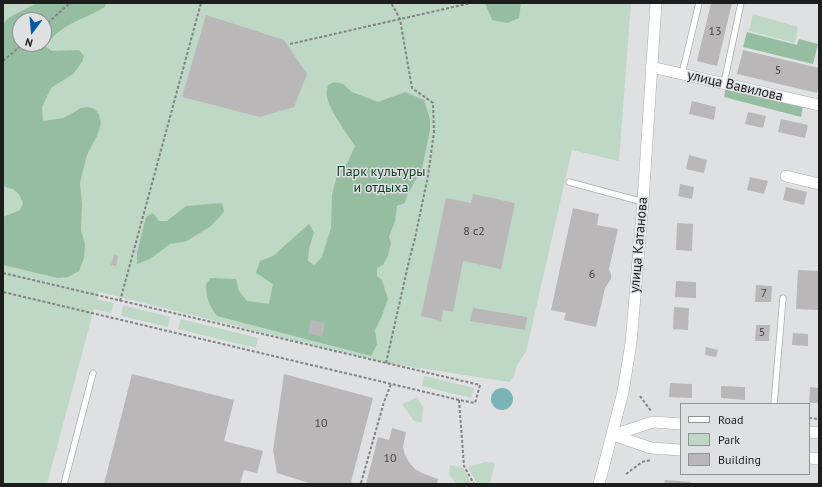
<!DOCTYPE html>
<html>
<head>
<meta charset="utf-8">
<style>
	body { margin:0 }
	#map { position:relative; width:822px; height:487px; overflow:hidden; background:#dfe0e2; font-family:"PT Sans",sans-serif }
	canvas { display:block }
	.frame { position:absolute; inset:0; border:4px solid #1d1d1e; pointer-events:none }
	.legend { position:absolute; left:680px; top:403px; width:130px; height:72px; box-sizing:border-box; background:#dfe0e2; border:1px solid #919294; margin:0; padding:5px 7px; list-style:none; font-size:12px; color:#1d1d1e }
	.legend li { display:flex; align-items:center; gap:8px; height:20px }
	.legend b { width:20px; border:1px solid #919294 }
	.north { position:absolute; left:12px; top:12px; width:40px; height:40px; box-sizing:border-box; background:#dfe0e2; border:1px solid #919294; border-radius:50%; rotate:196deg; font-size:11px; font-weight:700; line-height:16px; text-align:center; color:#1d1d1e }
	.north::after { content:''; display:block; margin:auto; width:14px; height:18px; background:#0056a4; clip-path:polygon(50% 0,100% 100%,50% 72%,0 100%) }
</style>
</head>
<body>
<div id="map">
<canvas width="822" height="487"></canvas>
<div class="frame"></div>
<ul class="legend">
<li><b style="height:5px;background:#fff"></b>Road</li>
<li><b style="height:11px;background:#bed8c5"></b>Park</li>
<li><b style="height:11px;background:#b9b7b8"></b>Building</li>
</ul>
<div class="north">N</div>
</div>
<script>
const g = document.querySelector('canvas').getContext('2d');
g.lineJoin = 'round';
function paint(path, color) { g.fillStyle = color; g.fill(path, 'evenodd'); }
function stroke(path, color, width, dash) { g.strokeStyle = color; g.lineWidth = width; g.lineCap = dash ? 'butt' : 'round'; g.setLineDash(dash || []); g.stroke(path); }
function label(font, color, halo, rows, align = 'center') {
  g.font = font + ' "PT Sans",sans-serif'; g.lineWidth = 3; g.setLineDash([]); g.textBaseline = 'middle'; g.strokeStyle = halo; g.fillStyle = color; for (const [text, x, y, turn = 0] of rows) {
    g.save(); g.translate(x, y); g.rotate((+turn || 0) * Math.PI / 180); g.textAlign = isNaN(turn) ? turn : align; if (halo) g.strokeText(text, 0, 0); g.fillText(text, 0, 0); g.restore();
  }
}
const green = new Path2D(`
	M3 3H631L619 161 572 150 526 352 517 365 514 376 510 382 386 363 99 292 97 299 114 303 111 313 94 309 47 484H3ZM20 20H44V44H20Z
	M753 14 798 27 795 43 749 31Z
	M123 305 170 317 168 327 121 316Z
	M181 319 258 338 256 348 178 329Z
	M424 376 474 388 471 398 422 386Z
	M417 397 423 407 422 423 414 421 402 404Z
	M485 462 495 463 490 484H477L468 467Z
	M450 465 463 468 472 484H456L449 474Z`);
const forest = new Path2D(`
	M37 3H106L105 7C84 20 58 24 46 47L52 51 79 50 84 56 82 62 73 74 51 88 42 107 43 121 64 118 81 108 88 107 95 109 99 115 101 123 97 136 87 155 80 183 82 204 81 230 85 244 84 258 79 271 68 277 58 278 3 265V217L20 210 23 204C20 192 15 189 3 186V24L8 18ZM20 20H44V44H20Z
	M485 3H521L519 18 507 23 492 20Z
	M747 32 797 45 799 39 818 44 813 64 743 47Z
	M334 82 343 84 352 92 378 102 405 92 424 100 430 119V130L422 168 407 196 405 203 397 206 395 221 389 237 391 243 388 256 383 265 377 268V276L382 280 388 299 381 318 375 330 377 344 371 356 217 316C209 305 206 298 206 284L211 278 236 279 239 291 247 301 269 304 273 284 256 273 260 261 273 256 309 224 314 232 309 249 308 261 314 265 322 257 331 228 332 195 337 175 348 162 355 146C347 133 330 112 327 97 326 93 327 89 328 85Z
	M726 87 803 106 801 117 724 97Z
	M222 203 224 212 211 226 187 241 170 244 150 259 137 264V253L146 217 153 213 159 221H167L186 206Z`);
const water = new Path2D(`
	M491 399a11 11 0 1 1 22 0a11 11 0 1 1-22 0Z`);
const building = new Path2D(`
	M711 3H732L717 66 697 61Z
	M206 15 284 40 307 74 294 107 260 117 182 97Z
	M743 50 819 68V85L817 93 737 74Z
	M692 101 716 107 714 120 689 114Z
	M748 112 766 116 763 128 745 124Z
	M781 119 808 125 805 138 778 132Z
	M689 155 707 160 704 173 686 169Z
	M750 177 768 181 764 194 747 190Z
	M680 184 694 187 692 199 678 196Z
	M786 187 807 192 804 205 783 200Z
	M473 194 515 203 501 269 463 261 453 312 443 310 441 321 421 316 446 198 471 203Z
	M573 208 599 214 597 225 618 229 609 269 611 274V279L605 288 596 327 564 320 566 313 551 310Z
	M677 223 693 224 692 251 676 250Z
	M114 255 118 256 116 266 111 265Z
	M798 270 819 271 818 310 796 309Z
	M676 281 696 282V298L675 297Z
	M756 285 772 286 771 302H755Z
	M674 307 689 308 688 330 673 329Z
	M473 308 527 317 525 330 470 321Z
	M311 320 325 323 322 337 308 333Z
	M756 325H770L769 341H755Z
	M793 333 808 334V346L792 345Z
	M706 347 718 350 716 357 705 355Z
	M132 374 234 400 224 441 263 451 257 473 244 470 240 484H104Z
	M284 374 373 398 351 482 356 484H312L277 473 273 450Z
	M670 383 692 384V398L669 397Z
	M721 386 745 387V400L721 398Z
	M810 387 819 388V403H809Z
	M392 428 406 432 403 447 405 455 409 462 415 469 422 473 438 479 437 484H366L378 437 389 440Z
	M665 480 691 482 690 484H664Z`);
const path = new Path2D(`
	M44 26 70 3
	M290 44 471 3
	M3 61 23 44
	M3 273 480 385 475 403 459 400 3 292
	M120 301 201 3
	M386 363 409 261 415 238 428 176 434 132 433 103 412 88 400 19 391 3
	M640 396 651 411
	M459 400 464 466 474 484
	M809 418 819 419
	M626 474 642 462 651 460
	M361 483 384 402 391 384`);
const service = new Path2D(`
	M682 74 699 3
	M724 83 741 3
	M569 182 643 202
	M774 404 783 298
	M64 484 93 373`);
const minor = new Path2D(`
	M651 67 819 105
	M786 176 819 184
	M809 432 819 433
	M613 435 651 448 681 450
	M613 435 653 422 681 424
	M809 458 819 459
	M599 484 623 392 631 343 643 202 656 3`);
const numberNames = [
	["13",715,32],
	["5",778,71],
	["8 с2",474,232],
	["6",592,275],
	["7",764,294],
	["5",762,333],
	["10",321,424],
	["10",390,459]
];
const streetNames = [
	["улица Вавилова",735,86,13],
	["улица Катанова",639,245,-85]
];
const parkNames = [
	["Парк культуры",381,172],
	["и отдыха",381,188]
];
paint(green, '#bed8c5');
paint(forest, '#95bea1');
paint(water, '#7ab4b9');
paint(building, '#b9b7b8');
stroke(service, '#aaabad', 7);
stroke(minor, '#aaabad', 12);
stroke(path, '#828284', 2, [3, 2]);
stroke(service, '#fff', 5.5);
stroke(minor, '#fff', 11);
label('12px', '#444', null, numberNames);
label('14px', '#1d1d1e', '#dfe0e2', streetNames);
label('14px', '#0b3d21', '#dfe0e2', parkNames);
</script>
</body>
</html>
